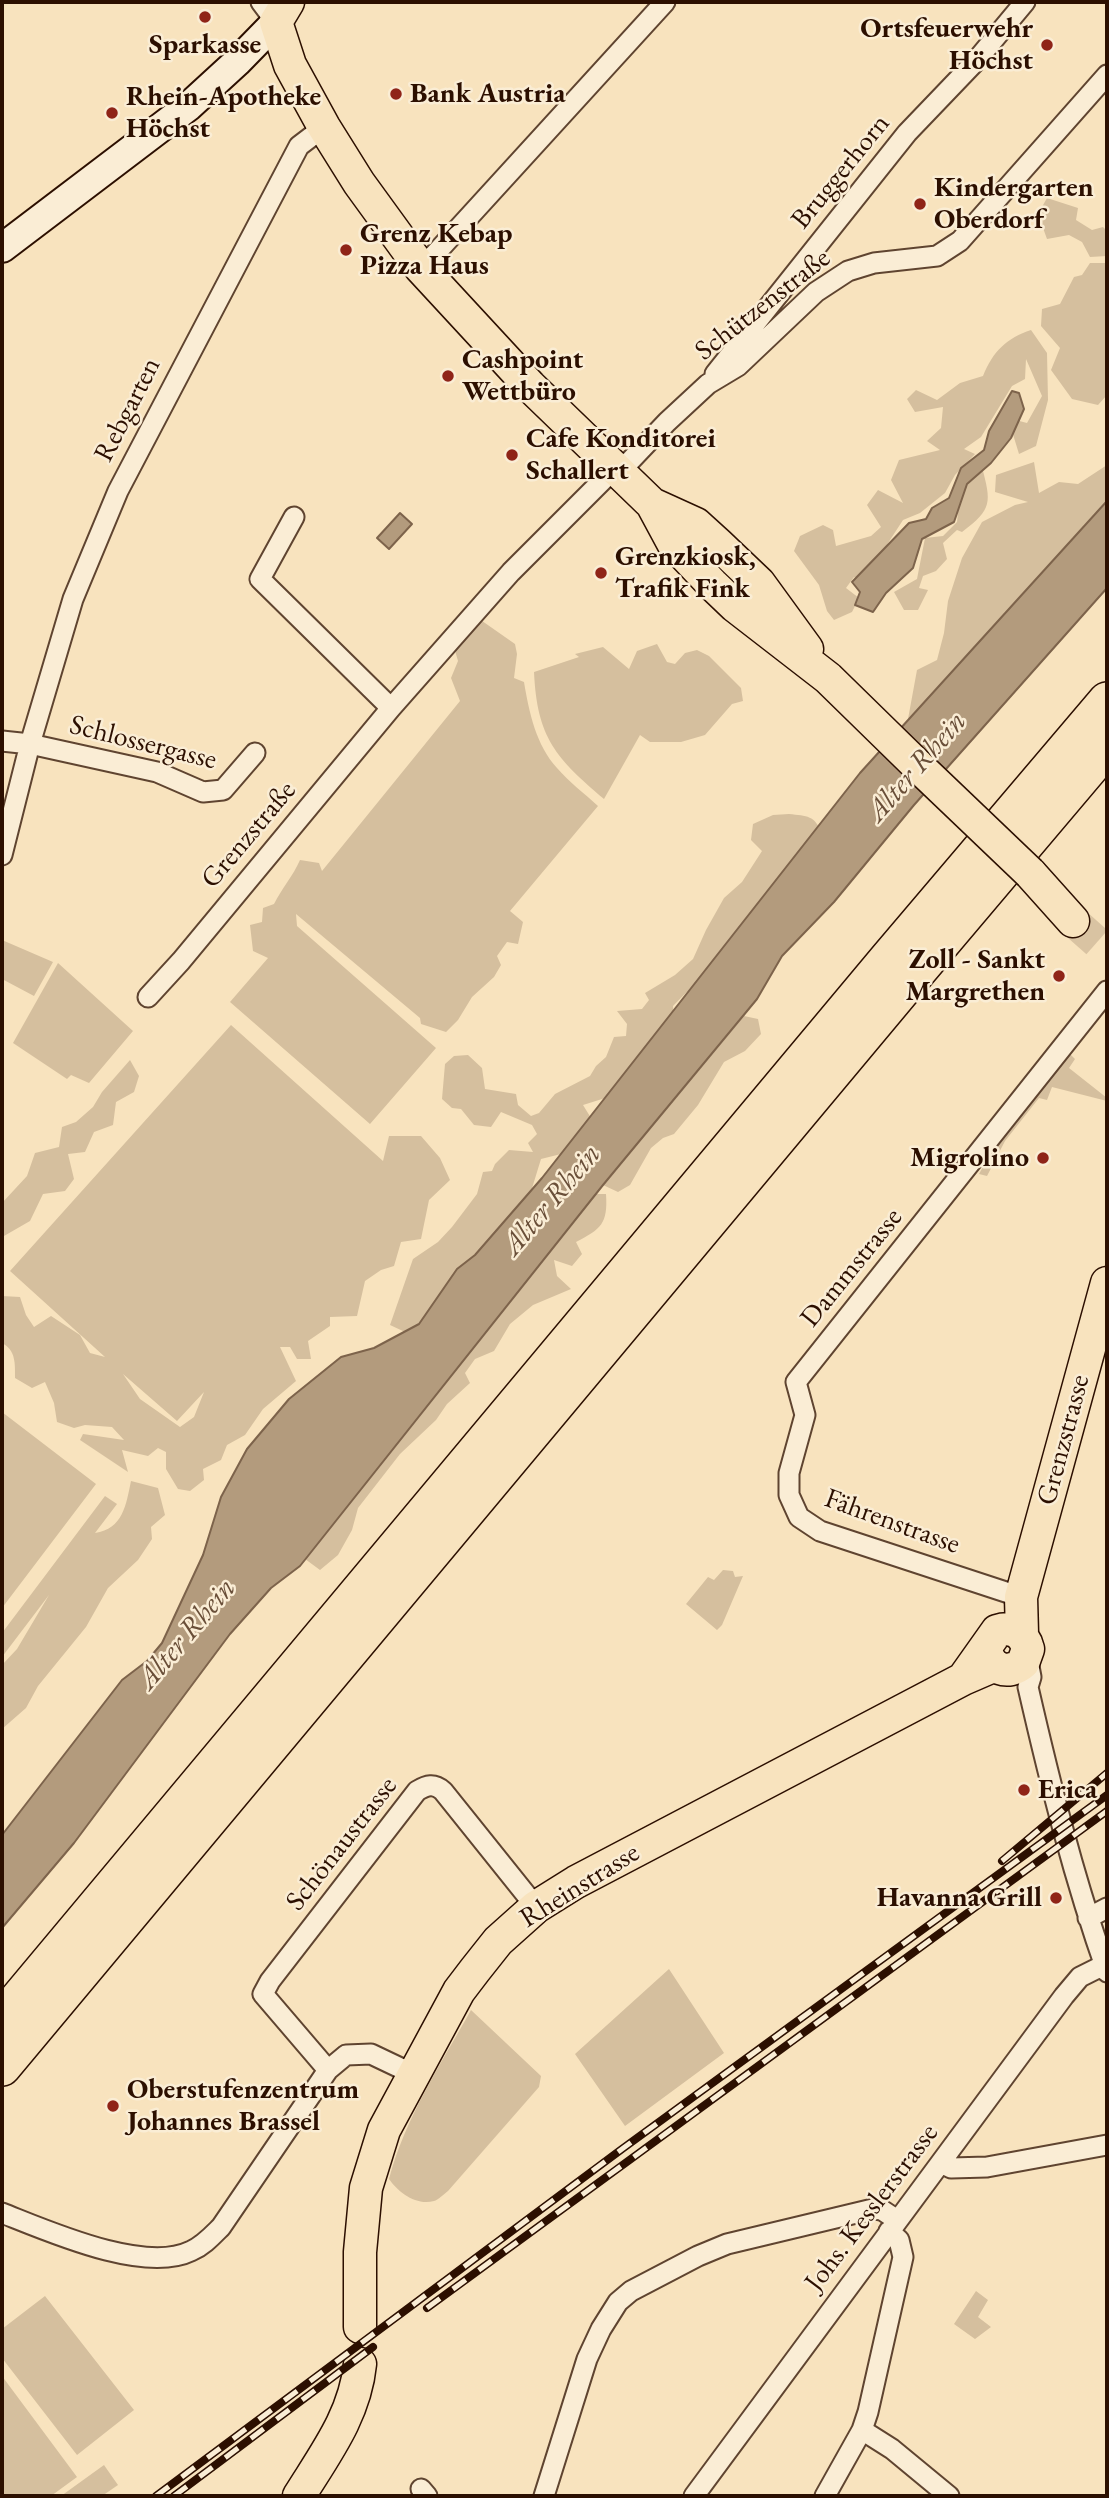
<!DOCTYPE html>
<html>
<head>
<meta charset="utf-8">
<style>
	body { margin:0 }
	#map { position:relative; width:1109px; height:2498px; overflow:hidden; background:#f8e3be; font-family:"EB Garamond",serif }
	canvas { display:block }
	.frame { position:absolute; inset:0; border:4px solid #2c0f00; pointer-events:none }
</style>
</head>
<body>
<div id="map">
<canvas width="1109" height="2498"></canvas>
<div class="frame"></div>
</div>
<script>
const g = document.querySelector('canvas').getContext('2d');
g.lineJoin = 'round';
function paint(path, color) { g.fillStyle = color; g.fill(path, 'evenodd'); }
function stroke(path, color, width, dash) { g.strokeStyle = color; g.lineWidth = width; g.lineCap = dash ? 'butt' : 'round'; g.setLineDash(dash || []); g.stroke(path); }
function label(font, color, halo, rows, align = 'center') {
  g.font = font + ' "EB Garamond",serif'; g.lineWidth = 5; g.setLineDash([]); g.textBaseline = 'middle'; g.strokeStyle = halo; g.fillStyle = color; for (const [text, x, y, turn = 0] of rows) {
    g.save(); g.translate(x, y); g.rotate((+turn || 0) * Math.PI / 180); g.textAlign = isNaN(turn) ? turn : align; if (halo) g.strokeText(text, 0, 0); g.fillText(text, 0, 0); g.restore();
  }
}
const green = new Path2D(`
	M1047 198 1078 208 1076 220 1092 230 1103 227 1107 231V256L1090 257 1082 242 1069 235 1047 239 1038 214Z
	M1090 263H1107V395L1098 405 1072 399 1051 370 1060 348 1041 326 1042 309 1060 304 1074 277 1082 275Z
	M1031 330 1047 353 1048 400 1036 446 1019 454 1008 418 1027 423 1042 396 1026 359 1025 379 1012 386 981 437 964 449 975 454 955 475 945 493 920 513 903 520 877 560 870 586 854 577 846 588 859 598 852 612 834 620 827 611 819 585 794 551 800 536 823 525 833 530 836 546 871 536 881 527 867 505 878 490 903 503 891 480 899 460 940 450 927 441 941 428 943 407 915 412 907 399 916 390 937 400 960 383 983 376C993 351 1007 338 1031 330Z
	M1034 462 1039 493 1059 482 1078 484 1107 465V530L1104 538 1073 537 1063 557 942 716 908 719 917 670 937 660 944 633 948 601 962 558 982 522 1015 505 1028 502 995 492 996 475Z
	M982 467C991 502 993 509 962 532L957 530 943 543 947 559 936 571 923 576 919 588 928 590 918 610H904L894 592 917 579 925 538 943 536 957 522 959 503 971 470Z
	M475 616 515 644 517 654 514 678 524 682C529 712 536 745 557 768 569 782 584 793 598 806L510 911 523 922 518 944 507 942 497 956 501 965 494 977 472 997 458 1020 446 1032 421 1024 420 1018 296 914 297 926 436 1048 370 1124 230 1002 268 958 253 951 250 925 262 922 263 908 274 904C282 888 293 876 300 860L319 863 322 871 460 701 451 678 458 661 454 647Z
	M657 644 667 662 675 664 685 653 697 650 709 656 741 688 743 701 732 704 705 735 681 742H650L640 735 604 799C556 758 537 738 534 672L579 657 575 654 603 647 629 669 637 651Z
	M789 814C807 816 815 815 822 834L806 850 792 860 782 895 673 1006 674 1022 618 1094 583 1105 591 1118 565 1153 541 1159 529 1198 422 1324 405 1332 390 1325 413 1259 438 1242 452 1227 477 1194 483 1172 492 1171 495 1164 509 1150 533 1152 528 1143 537 1134 532 1125 501 1112 491 1127 474 1125 461 1109 452 1108 442 1099 445 1064 454 1056 468 1055 482 1068 485 1089 516 1094 518 1105 531 1116 539 1113 555 1094 590 1076 596 1066 606 1057 614 1037 626 1036 627 1024 617 1011 642 1009 649 1000 645 993 675 975 693 959 706 930 724 898 742 882 762 851 751 840 753 824 773 815Z
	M2 940 53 962 34 996 2 979Z
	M58 963 133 1031 89 1083 71 1075 67 1079 13 1043Z
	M744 1016 758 1019 761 1034 745 1051 724 1062 698 1105 674 1134 663 1138 651 1148 630 1185 618 1192 603 1185Z
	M231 1025 383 1161 389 1136H421L440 1158 450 1180 429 1200 421 1239 401 1242 394 1266 381 1270 365 1281 357 1316 330 1317V1326L308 1341 311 1359H297L290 1347H280L296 1381 263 1409 245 1435 227 1445 221 1460 203 1469 204 1480 190 1491 178 1489 166 1469V1452L158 1448 148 1456 122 1450 128 1472 80 1440 83 1434 124 1440 112 1427 85 1425 74 1428 57 1422 54 1403 45 1382 32 1388 15 1378C15 1364 16 1350 2 1343V1296L20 1297 26 1315 34 1327 51 1316 80 1335 90 1353 105 1357 10 1271ZM123 1374 177 1421 204 1392 194 1417 180 1427 140 1399Z
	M1069 1053 1075 1059 1069 1068 1107 1098V1101L1052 1087 1047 1100 1039 1098 1005 1141 987 1176 979 1174 999 1138Z
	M130 1060 139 1076 134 1092 116 1102 113 1125 94 1132 85 1152 68 1154 74 1179 65 1191 43 1194 30 1221 4 1236 2 1244V1203L27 1176 35 1153 59 1147 62 1127 76 1122 93 1107 102 1092Z
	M596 1194H606C608 1224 601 1229 576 1242L582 1254 572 1266 554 1260 557 1276 571 1289 533 1305 510 1324 494 1351 475 1359 465 1373 470 1383 447 1404 436 1420 400 1454 358 1508 352 1530 338 1555 320 1570 301 1556 394 1448Z
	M2 1412 96 1484 2 1608Z
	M131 1481 158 1488 165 1515 151 1527 152 1539 138 1560 108 1588 86 1627 38 1686 26 1708 2 1729V1665L17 1649 49 1595 2 1657V1633L105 1496 117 1504 95 1533C123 1529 126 1505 131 1481Z
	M723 1570 733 1571 735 1577 743 1576 722 1625 717 1630 686 1604 708 1577 714 1580Z
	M669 1969 724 2053 625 2126 575 2054Z
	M471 2010 541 2076 539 2087 448 2191C444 2194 438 2200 434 2201 416 2206 398 2192 389 2179 405 2118 441 2064 471 2010Z
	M976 2291 988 2300 978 2317 991 2327 975 2339 954 2324Z
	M45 2296 134 2410 77 2455 2 2358V2329Z
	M2 2376 77 2477 51 2496H2Z
	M104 2465 118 2485 102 2496H61Z`);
const water = new Path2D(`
	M1012 391 1019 393 1024 409 1011 438 991 463 967 484 954 522 922 539 913 568 886 593 873 612 855 605 860 592 852 582 909 523 926 519 932 508 949 498 961 468 984 450 989 431Z
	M1107 501V588L914 805 834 902 782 956 757 999 603 1185 300 1566 271 1588 230 1634 74 1843 2 1928V1835L122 1680 147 1661 162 1643 203 1555 221 1497 247 1449 289 1399 341 1357 374 1348 419 1324 457 1269 475 1255 542 1178 860 773Z
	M400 513 412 524 389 549 377 538Z`);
const primaryTunnel = new Path2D(`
	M1073 921 1107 951`);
const minor = new Path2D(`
	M261 2 276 22
	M420 267 435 254 665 2
	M715 374 907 133 975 62 1025 2
	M294 517 260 579 391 708
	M2 741 30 744 157 772 203 792 223 790 255 753
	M2 855 30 744 73 599 118 491 299 146 324 127
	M148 997 181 961 391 708 511 572 606 477 630 461 667 422 708 384 738 366 816 292 848 271 874 263 937 256 960 241 1107 75
	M1021 1597 820 1531 799 1517 789 1495V1473L805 1415 796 1382 1107 991
	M1027 1656 1031 1677 1028 1687C1050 1783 1074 1879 1107 1972
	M1088 1918 1107 1908
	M328 2070 263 1994 270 1981 417 1791C427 1785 434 1783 443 1791L536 1907
	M941 2163 951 2168 987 2167 1107 2145
	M2 2213C48 2231 144 2274 191 2251 203 2246 212 2236 221 2227L328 2070 346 2055 371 2054 413 2074
	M862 2430 892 2449 949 2496
	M421 2489 427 2496
	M544 2496 587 2359 601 2329 618 2302 631 2291 698 2256 727 2244 873 2209 882 2210 897 2220
	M694 2496 1064 1996 1080 1977 1104 1965
	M825 2496 862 2430 868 2412 903 2257 899 2240 889 2231`);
const secondary = new Path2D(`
	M2 248 189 106 237 62 276 22`);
const primary = new Path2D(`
	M288 2 276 22 290 65 324 127 359 183 420 267 530 386 652 504 673 543 712 584 735 606 828 678 918 766
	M652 504 696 524 718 544 759 583 807 649
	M1030 873 1073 921
	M1022 1634 1021 1597 1107 1283
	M963 1679 997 1631C1013 1626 1024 1633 1028 1649L1023 1663C1008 1676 989 1669 986 1649
	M360 2327V2252L366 2188 384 2130 459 1991 475 1970 498 1941 536 1907 576 1882 963 1679 993 1666
	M299 2496C325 2454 355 2415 360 2364`);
const motorway = new Path2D(`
	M2 2019 887 960 1107 701
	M2 2067 910 980 1107 747`);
const rail = new Path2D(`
	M1002 1861 1107 1773
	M427 2308 1107 1811
	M156 2496 622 2149 1107 1795
	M174 2496 373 2347`);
const primaryBridge = new Path2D(`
	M918 766 1030 873`);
const markers = [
	[205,17,7,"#8f2418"],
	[1047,45,7,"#8f2418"],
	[396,94,7,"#8f2418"],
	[112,113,7,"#8f2418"],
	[920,204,7,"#8f2418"],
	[346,250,7,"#8f2418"],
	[448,376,7,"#8f2418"],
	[512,455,7,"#8f2418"],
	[601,573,7,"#8f2418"],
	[1059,976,7,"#8f2418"],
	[1043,1158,7,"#8f2418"],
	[1024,1790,7,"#8f2418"],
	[1056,1898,7,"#8f2418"],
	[113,2106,7,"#8f2418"]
];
const poiNames = [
	["Ortsfeuerwehr",1033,29,"right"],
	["Höchst",1033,61,"right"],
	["Sparkasse",205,45,"center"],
	["Bank Austria",410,94],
	["Rhein-Apotheke",126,97],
	["Höchst",126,129],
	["Kindergarten",934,188],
	["Oberdorf",934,220],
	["Grenz Kebap",360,234],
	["Pizza Haus",360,266],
	["Cashpoint",462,360],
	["Wettbüro",462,392],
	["Cafe Konditorei",526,439],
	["Schallert",526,471],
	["Grenzkiosk,",615,557],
	["Trafik Fink",615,589],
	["Zoll - Sankt",1045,960,"right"],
	["Margrethen",1045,992,"right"],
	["Migrolino",1029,1158,"right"],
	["Erica",1038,1790],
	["Havanna Grill",1042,1898,"right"],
	["Oberstufenzentrum",127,2090],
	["Johannes Brassel",127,2122]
];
const streetNames = [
	["Bruggerhorn",841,172,-51],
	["Schützenstraße",763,305,-38],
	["Rebgarten",128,410,-63],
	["Schlossergasse",143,743,14],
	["Grenzstraße",249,835,-50],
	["Dammstrasse",852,1268,-51],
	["Grenzstrasse",1064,1440,-75],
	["Fährenstrasse",892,1522,20],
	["Schönaustrasse",342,1844,-52],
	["Rheinstrasse",580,1886,-32],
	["Johs. Kesslerstrasse",872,2208,-53]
];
const waterNames = [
	["Alter Rhein",917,767,-49],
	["Alter Rhein",552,1200,-50],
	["Alter Rhein",187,1634,-50]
];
paint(green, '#d5bf9e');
paint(water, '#b39b7d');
stroke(water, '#7d634b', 2);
stroke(primaryTunnel, '#d9c3a2', 32, [32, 16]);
stroke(minor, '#5f4430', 23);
stroke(secondary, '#2c0f00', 32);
stroke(primary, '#2c0f00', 35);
stroke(motorway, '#2c0f00', 40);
stroke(minor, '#faedd5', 19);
stroke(secondary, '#faedd5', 28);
stroke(primary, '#f8e3be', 32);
stroke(motorway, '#f8e3be', 37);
stroke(rail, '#2c0f00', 8);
stroke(rail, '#faedd5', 5, [16]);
stroke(primaryBridge, '#2c0f00', 35, []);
stroke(primaryBridge, '#f8e3be', 32);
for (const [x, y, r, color] of markers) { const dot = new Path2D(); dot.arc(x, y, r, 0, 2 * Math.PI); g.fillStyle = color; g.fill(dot); stroke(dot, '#faedd5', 2.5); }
label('bold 28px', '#2c0f00', '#faedd5', poiNames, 'left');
label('28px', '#2c0f00', '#faedd5', streetNames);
label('italic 30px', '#694e38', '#faedd5', waterNames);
</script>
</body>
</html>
